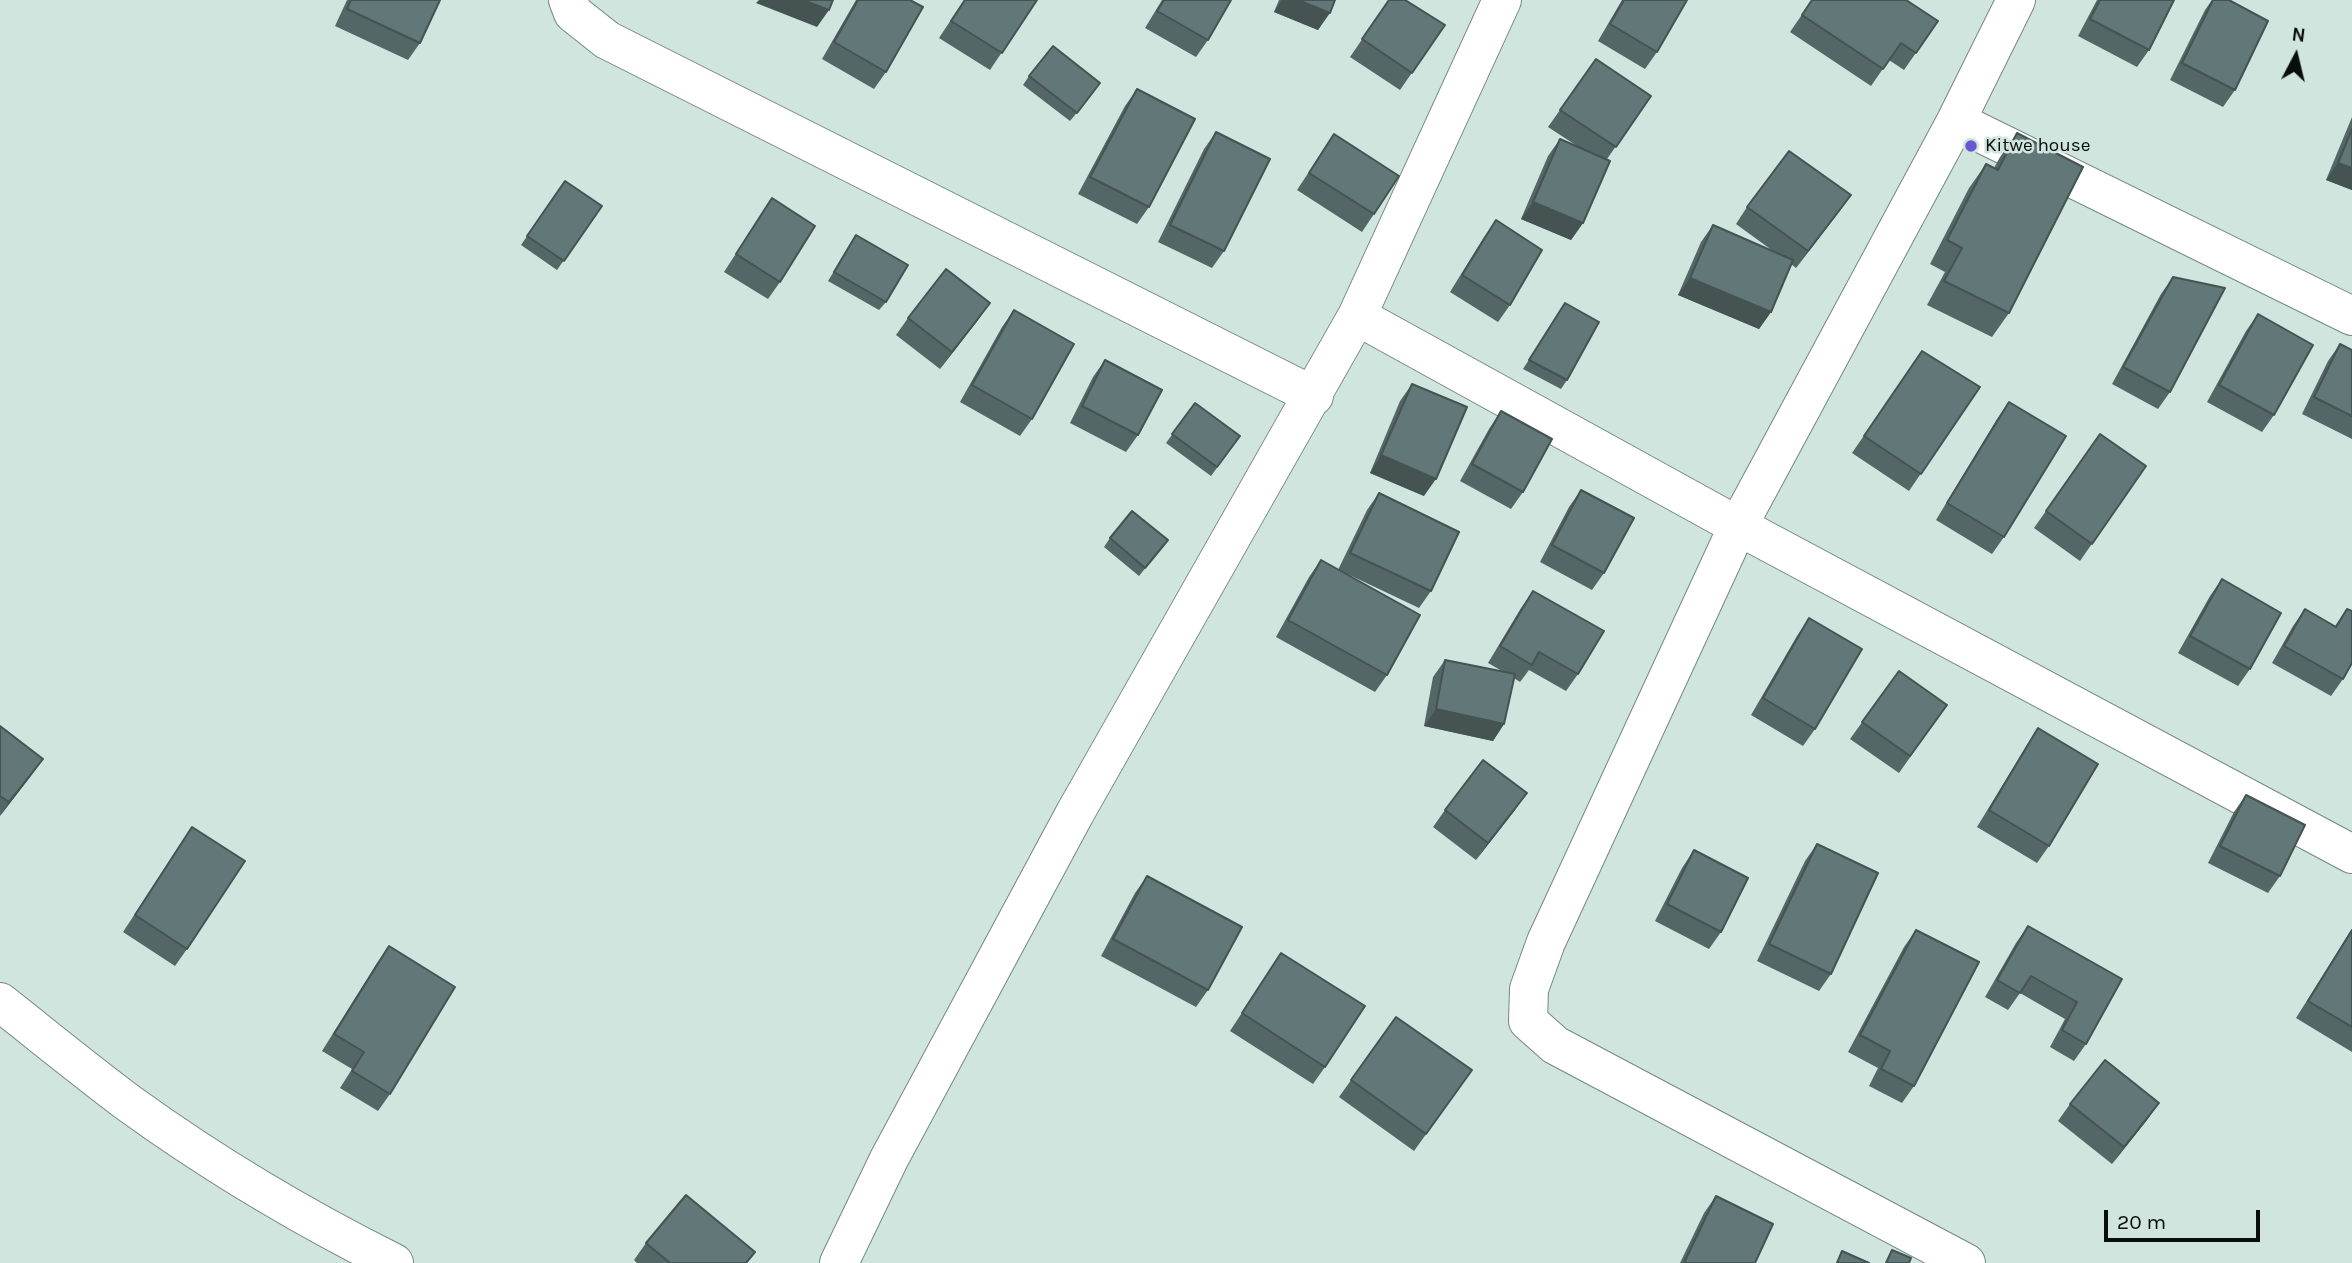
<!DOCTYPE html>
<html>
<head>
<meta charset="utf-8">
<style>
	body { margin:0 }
	#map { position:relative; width:2352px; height:1263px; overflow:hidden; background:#cfe5de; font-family:Karla,sans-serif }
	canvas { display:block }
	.north { position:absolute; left:2261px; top:21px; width:70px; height:70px; -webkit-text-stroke:5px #cfe5de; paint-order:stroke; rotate:7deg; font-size:19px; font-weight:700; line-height:28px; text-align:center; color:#070e0c }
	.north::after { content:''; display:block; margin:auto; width:24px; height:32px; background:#070e0c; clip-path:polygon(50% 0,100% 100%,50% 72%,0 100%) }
	.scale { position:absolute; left:2104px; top:1210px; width:156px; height:32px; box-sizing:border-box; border:4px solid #070e0c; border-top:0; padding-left:9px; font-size:21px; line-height:24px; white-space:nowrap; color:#070e0c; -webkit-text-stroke:5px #cfe5de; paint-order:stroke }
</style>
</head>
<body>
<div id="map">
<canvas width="2352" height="1263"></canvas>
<div class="north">N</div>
<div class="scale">20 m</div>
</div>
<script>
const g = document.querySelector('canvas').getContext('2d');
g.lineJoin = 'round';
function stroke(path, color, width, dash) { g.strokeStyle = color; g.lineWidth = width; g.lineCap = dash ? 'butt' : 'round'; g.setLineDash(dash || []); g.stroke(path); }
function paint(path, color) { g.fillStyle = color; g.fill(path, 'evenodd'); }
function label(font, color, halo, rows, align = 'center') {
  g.font = font + ' Karla,sans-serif'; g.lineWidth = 5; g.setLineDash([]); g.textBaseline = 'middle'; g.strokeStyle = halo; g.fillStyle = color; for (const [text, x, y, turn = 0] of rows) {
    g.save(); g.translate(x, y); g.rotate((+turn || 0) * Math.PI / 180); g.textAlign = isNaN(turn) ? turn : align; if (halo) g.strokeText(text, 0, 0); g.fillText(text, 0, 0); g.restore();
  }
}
const minor = new Path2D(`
	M568 0 573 13 607 40 1314 396
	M1956 121 2352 316
	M1357 316 1738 526 2352 854
	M0 1002C43 1036 86 1071 130 1104 213 1164 302 1217 394 1263
	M839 1263 889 1159 1075 813 1357 316 1502 0
	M1966 1263 1555 1045 1528 1021 1529 989 1546 942 1738 526 1956 121 2016 0`);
const wall = new Path2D(`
	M347 0H440L420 43 408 60 335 26Z
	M856 0H910L886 72 874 89 822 59Z
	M964 0H1037L990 70 939 38Z
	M1162 0H1231L1208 40 1196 57 1145 28Z
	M1279 0H1335L1318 30 1274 12Z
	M1389 0 1445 25 1400 90 1350 57Z
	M1622 0H1687L1657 52 1645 69 1598 41Z
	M1812 0 1938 21 1904 70 1889 60 1871 86 1790 32Z
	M2097 0H2174L2149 50 2137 67 2078 36Z
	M2212 0H2229L2235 90 2223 107 2170 80 2205 10Z
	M1596 59 1651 96 1607 159 1583 223 1571 240 1521 219 1548 156 1560 139 1577 146 1548 127Z
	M1029 76 1094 92 1070 121 1023 85Z
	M1137 89 1149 207 1137 224 1078 194 1125 106Z
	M2352 117V190L2326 180Z
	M1216 132 1224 251 1212 268 1158 242 1204 149Z
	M2017 133 2009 313 1992 337 1927 305 1945 272 1930 264 1969 188 1986 164 1994 168 2000 157Z
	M1334 134 1374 214 1362 232 1297 190Z
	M565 181 602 206 557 270 521 245Z
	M1851 195 1796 268 1791 264 1771 312 1759 329 1678 295 1701 242 1713 225 1773 251 1736 224 1747 207Z
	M772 198 780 282 768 299 724 272Z
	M1496 220 1510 305 1498 322 1450 292 1484 237Z
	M856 235 886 302 879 310 828 281Z
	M2173 277 2170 392 2158 409 2112 384 2161 294Z
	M1565 303 1567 380 1561 389 1523 369Z
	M1014 310 1032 419 1020 436 960 402 1002 327Z
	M2258 314 2274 415 2262 432 2207 402 2246 331Z
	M908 318 978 320 940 369 896 335Z
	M2340 344 2352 350V439L2302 414 2328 361Z
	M1922 351 1980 387 1909 491 1852 453Z
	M1105 360 1138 435 1126 452 1070 423 1093 377Z
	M1412 384 1424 496 1370 473 1400 401Z
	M2009 402 2004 537 1992 554 1936 520 1997 419Z
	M1195 403 1240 436 1211 476 1166 443Z
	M1501 411 1523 492 1511 509 1460 481 1489 429Z
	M2100 434 2146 466 2080 561 2034 528Z
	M1581 490 1604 573 1592 590 1540 562 1569 507Z
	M1379 493 1431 591 1419 608 1339 570 1387 675 1375 692 1276 637 1309 577 1321 560 1338 570 1367 510Z
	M1110 538 1168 540 1139 576 1104 547Z
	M2222 579 2250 669 2238 686 2178 653 2210 596Z
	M1533 591 1578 674 1566 691 1529 670 1520 682 1514 678 1504 724 1493 741 1424 726 1433 677 1445 660 1502 671 1488 663 1521 608Z
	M2305 609 2335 626 2347 609 2343 679 2331 696 2272 663 2293 626Z
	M1809 618 1815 729 1803 746 1751 715 1797 636Z
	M1899 671 1947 705 1899 773 1850 739Z
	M0 726 43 759 0 816Z
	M2038 728 2049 846 2037 863 1977 827 2027 745Z
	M2246 795 2280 876 2268 893 2208 863 2234 812Z
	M1445 810H1515L1476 860 1433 827Z
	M192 827 187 949 175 966 123 932Z
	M1817 844 1831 974 1819 991 1757 961 1805 861Z
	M1694 850 1721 932 1709 949 1655 921 1682 868Z
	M1147 876 1208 990 1196 1007 1101 956 1135 893Z
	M2028 926 2122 979 2086 1044 2074 1061 2050 1047 2065 1019 2020 993 2008 1010 1985 997 2016 943Z
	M2352 929V1052L2296 1018Z
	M1916 930 1914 1086 1902 1103 1869 1086 1878 1068 1848 1052 1904 947Z
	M389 946 390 1094 378 1111 340 1088 352 1069 322 1051 377 963Z
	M1281 953 1325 1067 1313 1084 1230 1031Z
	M1396 1017 1472 1070 1414 1151 1339 1097Z
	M2159 1103 2147 1120 2112 1164 2058 1121 2070 1104Z
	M1716 1196 1755 1263H1680L1704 1213Z
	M646 1243 755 1252 747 1263H637L634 1260Z`);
const shadedWall = new Path2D(`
	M759 0H803L829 10 817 27 756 3Z
	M1282 0H1298L1330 13 1318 30 1274 12Z
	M2338 163 2352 168V190L2326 180Z
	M1851 195 1839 212 1796 268 1808 251Z
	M1533 202 1583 223 1571 240 1521 219Z
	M1690 278 1771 312 1759 329 1678 295Z
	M990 303 978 320 940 369 952 352Z
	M1381 455 1436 479 1424 496 1370 473Z
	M1436 709 1504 724 1493 741 1424 726Z
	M43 759 31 776 0 816 9 802Z
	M1527 793 1515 810 1476 860 1488 843Z
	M2159 1103 2147 1120 2112 1164 2124 1147Z`);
const building = new Path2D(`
	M351 0H440L420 43 347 9Z
	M803 0H833L829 10Z
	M858 0H910L923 7 886 72 834 42Z
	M965 0H1037L1002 53 951 21Z
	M1164 0H1231L1208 40 1157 11Z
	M1298 0H1335L1330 13Z
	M1389 0H1405L1445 25 1412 73 1362 39Z
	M1624 0H1687L1657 52 1610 24Z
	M1812 0H1906L1938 21 1916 53 1901 43 1883 69 1802 15Z
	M2100 0H2174L2149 50 2090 19Z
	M2213 0H2229L2268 21 2235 90 2182 63Z
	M1053 46 1100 83 1077 113 1029 76Z
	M1596 59 1651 96 1616 147 1560 110Z
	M1137 89 1195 119 1149 207 1090 177Z
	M2352 129V168L2338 163Z
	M1216 132 1270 159 1224 251 1170 225Z
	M2017 133 2083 167 2009 313 1944 281 1962 248 1947 240 1986 164 1998 170Z
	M1334 134 1399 176 1374 214 1309 173Z
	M1560 139 1610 161 1583 223 1533 202Z
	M1789 151 1851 195 1808 251 1747 207Z
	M565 181 602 206 564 261 527 236Z
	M772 198 815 226 780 282 736 254Z
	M1496 220 1542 250 1510 305 1462 275Z
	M1713 225 1793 260 1771 312 1690 278Z
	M856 235 908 265 886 302 834 272Z
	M946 269 990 303 952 352 908 318Z
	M2173 277 2225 288 2170 392 2123 367Z
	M1565 303 1599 322 1567 380 1529 360Z
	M1014 310 1074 344 1032 419 972 385Z
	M2258 314 2313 345 2274 415 2219 385Z
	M2340 344 2352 350V416L2314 397Z
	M1922 351 1980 387 1921 474 1864 436Z
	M1105 360 1162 390 1138 435 1082 406Z
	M1412 384 1467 407 1436 479 1381 455Z
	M2009 402 2066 436 2004 537 1947 503Z
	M1195 403 1240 436 1217 467 1172 434Z
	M1501 411 1552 439 1523 492 1472 464Z
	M2100 434 2146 466 2092 544 2046 511Z
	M1581 490 1634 518 1604 573 1552 545Z
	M1379 493 1459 532 1431 591 1350 553Z
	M1132 511 1168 540 1145 568 1110 538Z
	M1321 560 1420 615 1387 675 1288 620Z
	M2222 579 2281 613 2250 669 2190 636Z
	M1533 591 1604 631 1578 674 1539 652 1532 665 1500 646Z
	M2305 609 2336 627 2347 609 2352 611V663L2343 679 2284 646Z
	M1809 618 1862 649 1815 729 1763 698Z
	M1445 660 1515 674 1504 724 1436 709Z
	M1899 671 1947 705 1910 756 1862 722Z
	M0 726 43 759 9 802 0 796Z
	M2038 728 2098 764 2049 846 1989 810Z
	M1483 760 1527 793 1488 843 1445 810Z
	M2246 795 2305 825 2280 876 2220 846Z
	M192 827 245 861 187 949 135 915Z
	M1817 844 1878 873 1831 974 1769 944Z
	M1694 850 1748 878 1721 932 1667 904Z
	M1147 876 1242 927 1208 990 1113 939Z
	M2028 926 2122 979 2086 1044 2062 1030 2077 1002 2031 976 2020 993 1997 980Z
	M1916 930 1979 962 1914 1086 1881 1069 1890 1051 1860 1035Z
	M2352 930V1027L2308 1001Z
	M389 946 455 987 390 1094 352 1071 364 1052 334 1034Z
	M1281 953 1365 1006 1325 1067 1242 1013Z
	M1396 1017 1472 1070 1426 1134 1351 1080Z
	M2105 1060 2159 1103 2124 1147 2070 1104Z
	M686 1195 755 1252 746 1263H670L646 1243Z
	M1716 1196 1773 1224 1755 1263H1684Z
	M1892 1250 1911 1258 1909 1263H1886Z
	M1842 1251 1869 1263H1837Z`);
const markers = [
	[1971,146,7,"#6758d1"]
];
const poiNames = [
	["Kitwe house",1985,146]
];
stroke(minor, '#758882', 40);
stroke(minor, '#fff', 38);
paint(wall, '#546666');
paint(shadedWall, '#455353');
paint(building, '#627777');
stroke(building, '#455353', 2);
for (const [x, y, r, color] of markers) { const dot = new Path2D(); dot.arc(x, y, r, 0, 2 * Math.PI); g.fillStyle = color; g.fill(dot); stroke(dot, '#cfe5de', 2.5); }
label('19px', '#070e0c', '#cfe5de', poiNames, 'left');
</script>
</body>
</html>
